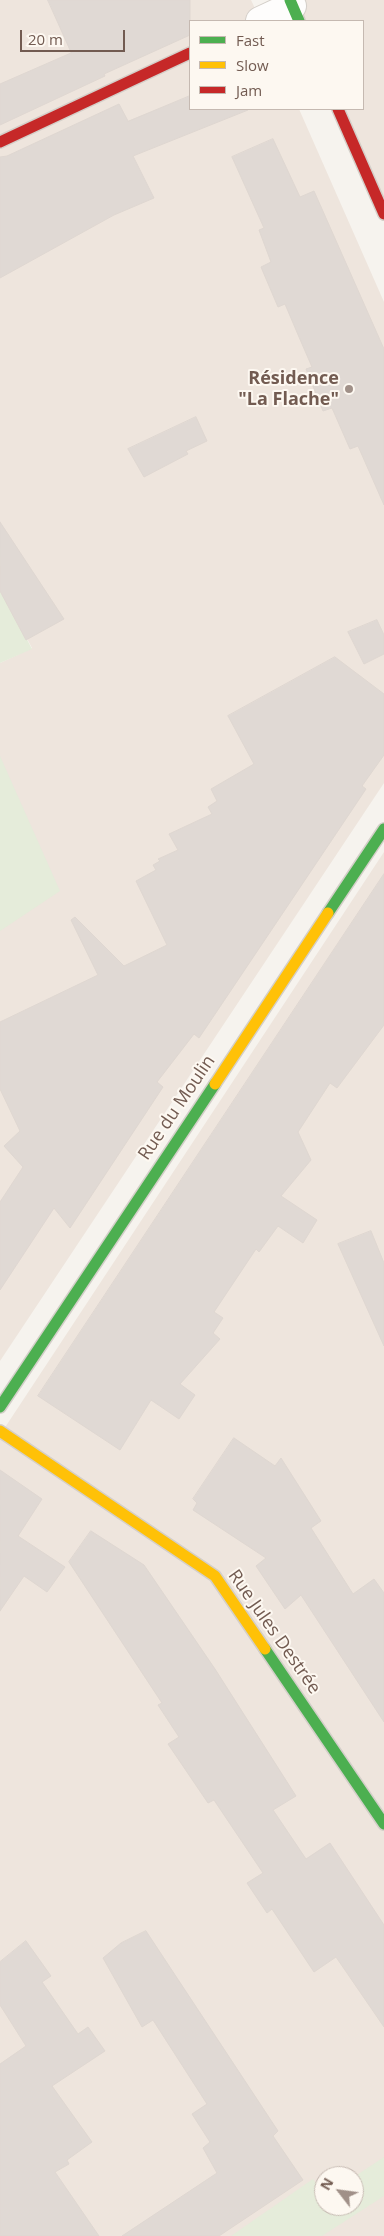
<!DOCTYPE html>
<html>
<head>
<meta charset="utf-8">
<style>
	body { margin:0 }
	#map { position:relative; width:384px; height:2236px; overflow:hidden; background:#f6f3ee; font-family:"Open Sans",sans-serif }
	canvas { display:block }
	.legend { position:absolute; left:189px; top:20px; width:175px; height:90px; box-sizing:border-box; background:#fdf8f1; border:1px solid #c5b9b1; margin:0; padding:6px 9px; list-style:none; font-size:15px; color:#725b51 }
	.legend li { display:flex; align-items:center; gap:10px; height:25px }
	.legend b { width:25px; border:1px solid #c5b9b1 }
	.north { position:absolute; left:314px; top:2166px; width:50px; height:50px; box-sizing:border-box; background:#fdf8f1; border:1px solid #c5b9b1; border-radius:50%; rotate:300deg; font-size:14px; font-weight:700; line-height:20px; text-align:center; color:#725b51 }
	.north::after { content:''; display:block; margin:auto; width:18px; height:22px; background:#a09088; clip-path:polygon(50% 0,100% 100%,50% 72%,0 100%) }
	.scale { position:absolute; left:20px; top:30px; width:105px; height:22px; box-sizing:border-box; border:2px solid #725b51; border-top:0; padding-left:6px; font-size:15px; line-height:18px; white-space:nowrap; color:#725b51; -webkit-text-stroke:4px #fdf8f1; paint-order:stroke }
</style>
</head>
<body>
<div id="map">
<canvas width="384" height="2236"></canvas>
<ul class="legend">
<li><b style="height:6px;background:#4caf50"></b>Fast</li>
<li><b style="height:6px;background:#ffc107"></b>Slow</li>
<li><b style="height:6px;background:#c62828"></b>Jam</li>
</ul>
<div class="north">N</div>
<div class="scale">20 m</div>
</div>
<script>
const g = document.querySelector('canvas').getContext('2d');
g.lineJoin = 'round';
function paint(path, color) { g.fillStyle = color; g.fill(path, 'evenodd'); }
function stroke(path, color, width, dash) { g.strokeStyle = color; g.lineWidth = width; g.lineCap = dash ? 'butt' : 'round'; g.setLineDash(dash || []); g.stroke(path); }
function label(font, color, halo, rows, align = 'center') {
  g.font = font + ' "Open Sans",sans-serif'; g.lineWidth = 4; g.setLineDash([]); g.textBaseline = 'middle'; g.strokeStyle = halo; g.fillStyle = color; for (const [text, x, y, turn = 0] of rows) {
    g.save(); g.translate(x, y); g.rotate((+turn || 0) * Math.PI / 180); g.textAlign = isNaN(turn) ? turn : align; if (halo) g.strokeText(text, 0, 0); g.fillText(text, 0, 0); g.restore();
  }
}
const residential = new Path2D(`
	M0 0H251L261 21H190V109H299L384 302V783L0 1361V663L32 648 0 588Z
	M294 0H384V203L342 109H363V21H303Z
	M384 852V2236H0V1435ZM324 2176H354V2206H324Z`);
const green = new Path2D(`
	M0 588 32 649 0 663Z
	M0 756 60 891 0 931Z
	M384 2157V2196L322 2236H231L313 2179 324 2195V2206H354V2177Z`);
const building = new Path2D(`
	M48 0H190V35L104 74 105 76 0 125V84L71 53Z
	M190 96V109H248V110L133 156 154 198 114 215 0 278V157L7 156 119 104 128 121Z
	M273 139 300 197 314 191 384 349V505L358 446 350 449 332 408 323 411 306 369 312 367 299 337 285 304 278 307 261 267 271 262 259 230 264 228 232 157Z
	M196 417 207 441 186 451 188 454 144 477 128 449Z
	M0 522 64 619 26 640 0 591Z
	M377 620 384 635V654L364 664 348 632Z
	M335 657 384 694V755L362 786 366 789 199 1038 194 1034 157 1082 163 1087 70 1228 54 1208 0 1290V1202L23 1167 4 1146 20 1131 0 1089V1022L98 975 71 920 75 917 124 966 167 945 136 881 156 870 153 865 160 861 158 859 178 850 169 834 212 814 208 807 217 801 211 789 254 764 228 716Z
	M384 874V1025L337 1088 330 1083 298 1132 311 1160 281 1196 317 1220 303 1243 278 1226 259 1252 256 1249 214 1312 223 1318 213 1333 220 1339 180 1384 195 1395 179 1419 151 1400 120 1450 38 1396Z
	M371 1231 384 1263V1346L338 1244Z
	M234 1438 275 1466 281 1458 321 1521 311 1528 353 1594 374 1579 384 1593V1722L301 1595 285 1609 256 1566 266 1558 193 1510 197 1503 193 1499Z
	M0 1470 42 1499 18 1536 65 1567 47 1592 24 1576 0 1611Z
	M91 1531 144 1565 215 1669 296 1796 273 1810 306 1859 330 1843 384 1925V2027L336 1957 314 1972 272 1909 267 1913 247 1883 263 1873 214 1800 208 1803 168 1744 179 1737 158 1705 162 1703 69 1562Z
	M146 1931 278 2131 273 2136 303 2180 219 2236H122L217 2173 203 2148 210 2142 192 2114 207 2104 153 2020 142 2027 103 1958 121 1943Z
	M26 1941 51 1976 42 1982 78 2034 88 2027 105 2051 52 2086 92 2142 67 2160 69 2164 55 2172 99 2236H0V2064L26 2046 0 2005V1962Z`);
const street = new Path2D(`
	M260 21 292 6`);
const fast = new Path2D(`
	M290 0 299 21
	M328 913 384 829
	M0 1407 215 1084
	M265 1649 384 1824`);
const slow = new Path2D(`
	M215 1084 328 913
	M0 1431 215 1576 265 1649`);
const jam = new Path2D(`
	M338 109 384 214
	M0 142 190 53`);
const markers = [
	[349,389,5,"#a09088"]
];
const poiNames = [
	["Résidence",339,379],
	["\"La Flache\"",339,400]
];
const streetNames = [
	["Rue du Moulin",177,1108,-56],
	["Rue Jules Destrée",274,1632,55]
];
paint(residential, '#eee5dd');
paint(green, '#e5ecda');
paint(building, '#e0d9d4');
stroke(building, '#dfd7d1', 1);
stroke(street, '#d4cfc9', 30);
stroke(fast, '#d4cfc9', 14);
stroke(slow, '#d4cfc9', 14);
stroke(jam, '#d4cfc9', 14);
stroke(street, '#fefdfc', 28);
stroke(fast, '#4caf50', 11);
stroke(slow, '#ffc107', 11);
stroke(jam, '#c62828', 11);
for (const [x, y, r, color] of markers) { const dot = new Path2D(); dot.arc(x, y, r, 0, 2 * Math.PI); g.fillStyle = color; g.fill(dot); stroke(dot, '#fdf8f1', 2); }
label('bold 18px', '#725b51', '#fdf8f1', poiNames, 'right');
label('18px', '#725b51', '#fdf8f1', streetNames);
</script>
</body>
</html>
